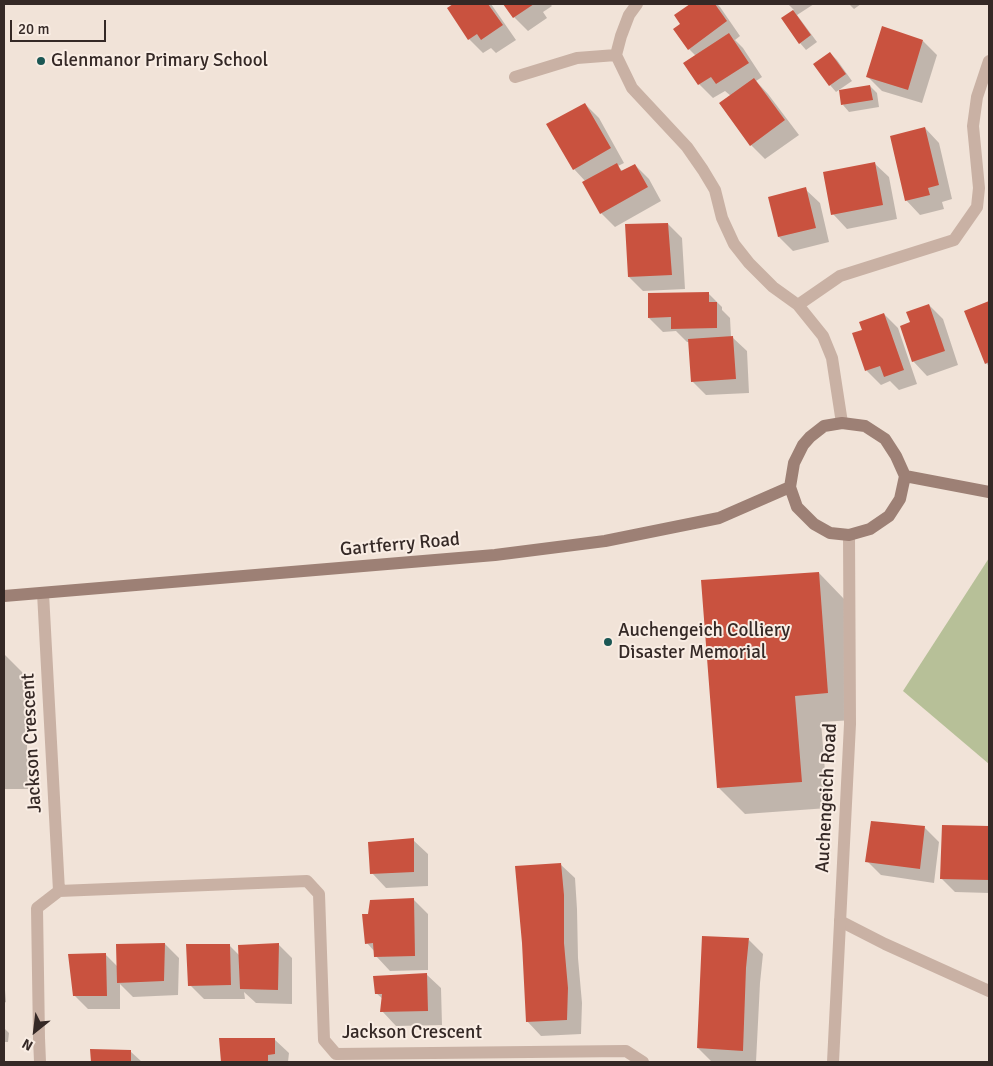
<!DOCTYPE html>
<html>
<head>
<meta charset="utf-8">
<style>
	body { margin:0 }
	#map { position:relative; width:993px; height:1066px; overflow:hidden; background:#f1e3d8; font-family:Signika,sans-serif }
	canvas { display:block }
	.frame { position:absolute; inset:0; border:5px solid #352926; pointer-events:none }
	.north { position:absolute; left:10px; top:1006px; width:50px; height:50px; -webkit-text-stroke:4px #f9ede4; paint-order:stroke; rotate:209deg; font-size:14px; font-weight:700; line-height:20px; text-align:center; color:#352926 }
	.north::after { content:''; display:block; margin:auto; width:18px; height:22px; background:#352926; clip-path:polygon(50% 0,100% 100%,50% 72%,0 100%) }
	.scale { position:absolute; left:10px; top:20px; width:96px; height:22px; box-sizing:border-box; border:2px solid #352926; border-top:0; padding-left:6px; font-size:15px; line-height:18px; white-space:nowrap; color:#352926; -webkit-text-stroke:4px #f9ede4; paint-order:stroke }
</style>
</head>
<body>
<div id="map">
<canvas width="993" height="1066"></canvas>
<div class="frame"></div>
<div class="north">N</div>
<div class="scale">20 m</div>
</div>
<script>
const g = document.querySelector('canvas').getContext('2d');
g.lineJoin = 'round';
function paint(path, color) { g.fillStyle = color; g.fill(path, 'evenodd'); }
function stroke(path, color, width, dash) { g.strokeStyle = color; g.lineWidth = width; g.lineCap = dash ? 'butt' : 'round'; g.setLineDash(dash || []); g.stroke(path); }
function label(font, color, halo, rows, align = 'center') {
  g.font = font + ' Signika,sans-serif'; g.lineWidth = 4; g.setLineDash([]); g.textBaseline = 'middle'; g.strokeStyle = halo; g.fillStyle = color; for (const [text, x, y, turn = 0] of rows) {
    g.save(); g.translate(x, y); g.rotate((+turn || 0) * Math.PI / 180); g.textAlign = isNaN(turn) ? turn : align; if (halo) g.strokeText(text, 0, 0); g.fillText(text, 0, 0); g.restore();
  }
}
const green = new Path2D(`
	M989 558V764L903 691Z`);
const shadow = new Path2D(`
	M455 4H491L516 40 496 53 491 48 483 53 469 39 448 8Z
	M504 4H550L552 6 543 12 547 18 528 31 514 17Z
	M692 4H717L720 7 740 36 735 40 743 48 762 77 756 81 768 94 799 135 765 159 751 145 720 104 731 96 725 91 713 98 699 84 696 56 689 49 682 24 676 16Z
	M788 4H814L797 15 817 42 806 50 800 43 783 19 794 10Z
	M849 4H861L854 9Z
	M923 41 937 55 922 103 882 91 868 77Z
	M830 53 837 60 852 81 836 92 830 85Z
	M870 86 877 93 879 107 849 112 843 105Z
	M585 104 599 118 624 163 618 166 623 172 635 165 649 179 661 201 615 227 601 213 586 182 574 169Z
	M925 128 939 143 952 199 942 202 944 209 920 215 906 200Z
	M874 163 889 177 897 219 847 229 833 214Z
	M805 189 820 203 829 242 793 251 779 237Z
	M668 224 682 238 685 289 643 291 629 277Z
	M708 293 722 307V310L730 318 731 337H732L747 351 749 393 706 395 692 381 689 342H687L676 331 663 332 649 318Z
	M989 302V366L986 363 966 311Z
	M929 305 943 319 958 365 927 376 913 361Z
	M884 314 898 328 917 384 899 390 890 381 881 385 867 371 854 334 863 331Z
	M819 573 845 600 854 720 821 722 828 808 745 814 718 787Z
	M4 654 30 680 31 701H26L28 789H4Z
	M943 826 989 828V893L955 892 941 878Z
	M924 827 939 842 934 883 881 875 867 861Z
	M413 840 428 854V886L386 888 372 873Z
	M560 864 575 878 577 909 578 958 582 1003 581 1034 541 1036 527 1021Z
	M414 900 428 914V970L390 971 376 956 375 952 367 943 369 915Z
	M749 940 763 954 760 983 756 1062H712L698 1048Z
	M165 944 179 958 178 995 133 997 120 984V1009H88L74 995 105 954 118 967Z
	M278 944 292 958V1004L256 1003 244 992 245 999H204L190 985 229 945 240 956Z
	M426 974 441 988 442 1025 396 1026 382 1011 383 999 376 993Z
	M4 988 5 990 6 1002 4 1003Z
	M4 1028 9 1033 8 1042H4Z
	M274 1039 289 1053 288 1062H222L220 1040Z
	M91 1050 130 1051 142 1062H92Z`);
const building = new Path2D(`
	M453 4H488L503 25 481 40 477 34 468 40 447 8Z
	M503 4H534L513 18Z
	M690 4H715L727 21 688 50 673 29 680 24 674 15Z
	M793 10 811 35 799 44 781 18Z
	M882 26 923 40 908 90 866 77Z
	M729 33 749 63 716 84 711 77 698 85 683 63Z
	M830 52 846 74 829 86 813 64Z
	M754 78 785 120 750 146 719 103Z
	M870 85 873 100 841 105 839 90Z
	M585 103 611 148 573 170 546 124Z
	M925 127 939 185 928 188 930 195 905 201 890 136Z
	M875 162 883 205 831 215 823 172Z
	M617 163 621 171 635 164 648 187 600 214 582 182Z
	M806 187 816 228 778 237 768 197Z
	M668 223 672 275 628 277 625 224Z
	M709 292V302H717V328L671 329V317L648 318V293Z
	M989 301V362L985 364 964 311Z
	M929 304 945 351 912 362 900 326 910 322 906 312Z
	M884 313 904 370 884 377 880 366 865 371 852 333 862 330 859 322Z
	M733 336 736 379 691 382 688 339Z
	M819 572 828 693 795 696 802 782 717 788 701 580Z
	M871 821 925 826 920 869 865 862Z
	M942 825 989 826V880L940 879Z
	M414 838V872L370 874 368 842Z
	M561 863 564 895V943L568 988 567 1020 526 1022 522 943 515 866Z
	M414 898 415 956 374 957 373 943 365 944 362 914H368L370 900Z
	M702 936 749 938 746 968 743 1051 697 1048Z
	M165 943 164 981 117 983 116 944Z
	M279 943 278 990 240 989 238 945Z
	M186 944H230L231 985 188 986Z
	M106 953 107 996H73L68 954Z
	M427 973 428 1011 380 1012 382 994H375L373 976Z
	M219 1038H275V1054L268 1055V1062H221Z
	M90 1049 131 1050V1062H91Z`);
const lane = new Path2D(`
	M840 921 885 944 989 991`);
const street = new Path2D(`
	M637 4 629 15 621 36 616 55 632 88 687 147 703 170 715 190 722 218 734 244 749 263 773 287 798 305 823 336 832 358 842 423
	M515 77 577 58 616 55
	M798 305 840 276 954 240 977 207 979 188 973 126 977 97 989 61
	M43 593 59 891 307 881 319 894 324 1040 336 1054 626 1051 643 1062
	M40 1062 39 1038 37 908 59 891
	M833 1062 850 724 849 535`);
const secondary = new Path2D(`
	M842 423 865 426 885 439 896 456 905 476 900 499 889 516 870 529 849 535 830 533 814 524 797 507 790 487 794 463 803 445 810 437 824 426Z
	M905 476 989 492
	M4 596 495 555 605 541 719 518 790 487`);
const markers = [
	[41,61,5,"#1b5754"],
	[608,642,5,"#1b5754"]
];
const poiNames = [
	["Glenmanor Primary School",51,61],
	["Auchengeich Colliery",618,631],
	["Disaster Memorial",618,653]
];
const streetNames = [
	["Gartferry Road",400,545,-5],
	["Jackson Crescent",32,743,-93],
	["Auchengeich Road",827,798,-87],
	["Jackson Crescent",412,1033]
];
paint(green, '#b7c098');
paint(shadow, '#0003');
paint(building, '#c9523f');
stroke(lane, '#c9b1a4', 12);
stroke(street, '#c9b1a4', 12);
stroke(secondary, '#9d8075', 12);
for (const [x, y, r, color] of markers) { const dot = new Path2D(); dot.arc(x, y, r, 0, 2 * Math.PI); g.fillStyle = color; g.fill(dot); stroke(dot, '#f9ede4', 2); }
label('19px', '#352926', '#f9ede4', poiNames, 'left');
label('19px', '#352926', '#f9ede4', streetNames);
</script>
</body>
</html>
